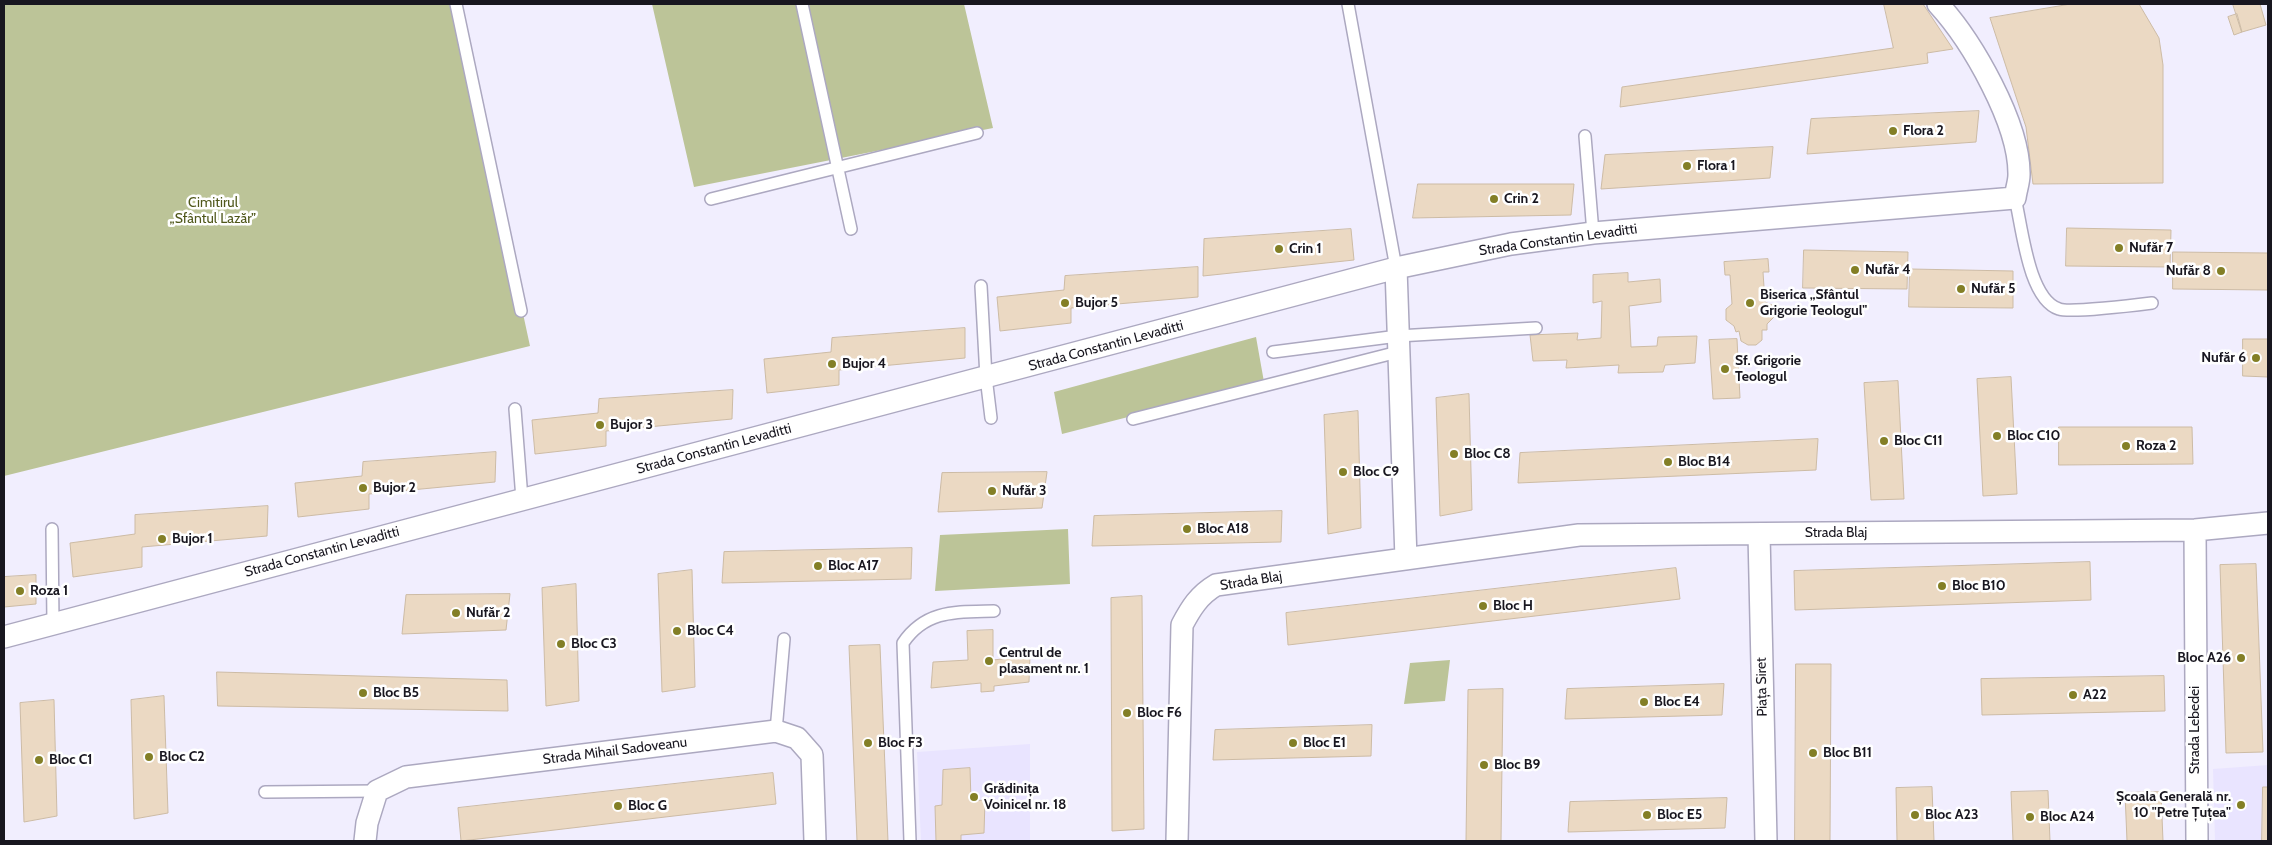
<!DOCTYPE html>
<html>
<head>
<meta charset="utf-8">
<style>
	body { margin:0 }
	#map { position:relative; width:2272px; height:845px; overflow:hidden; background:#f1eefe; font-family:Cabin,sans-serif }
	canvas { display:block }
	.frame { position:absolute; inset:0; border:5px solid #18161f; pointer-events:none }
</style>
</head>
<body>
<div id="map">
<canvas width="2272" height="845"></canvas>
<div class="frame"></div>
</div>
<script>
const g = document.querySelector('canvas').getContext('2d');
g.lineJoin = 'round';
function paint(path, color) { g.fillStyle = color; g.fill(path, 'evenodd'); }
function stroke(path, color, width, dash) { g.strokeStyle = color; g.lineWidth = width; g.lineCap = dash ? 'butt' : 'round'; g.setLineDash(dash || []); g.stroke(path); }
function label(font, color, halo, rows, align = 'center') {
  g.font = font + ' Cabin,sans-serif'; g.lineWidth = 5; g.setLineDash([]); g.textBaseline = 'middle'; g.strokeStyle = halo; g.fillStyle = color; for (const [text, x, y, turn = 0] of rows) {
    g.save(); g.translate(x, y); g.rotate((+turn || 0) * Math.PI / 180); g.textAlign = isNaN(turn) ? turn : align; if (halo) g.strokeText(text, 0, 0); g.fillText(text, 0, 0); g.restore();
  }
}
const built = new Path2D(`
	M1030 744V841H921L917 752Z
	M2268 765V841H2215L2213 769Z`);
const green = new Path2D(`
	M4 4H456L530 346 4 476Z
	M652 4H964L993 128 694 187Z
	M1256 337 1264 382 1062 434 1054 392Z
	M1068 529 1070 584 935 591 940 535Z
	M1450 660 1445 701 1404 704 1410 663Z`);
const building = new Path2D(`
	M1884 4H1923L1953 49 1927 53 1928 63 1620 107 1622 87 1893 48Z
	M2071 4H2139L2159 38 2163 65V183L2033 184 2026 127 1990 18Z
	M2233 4H2260L2266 25 2242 32Z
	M2237 14 2242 32 2234 35 2228 17Z
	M1979 111 1976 142 1807 154 1811 119Z
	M1773 147 1770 178 1601 189 1605 155Z
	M1418 184H1574L1571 215 1413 218Z
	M2067 228 2171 230 2170 267 2066 266Z
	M1351 229 1354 260 1203 276 1204 239Z
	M1804 250 1908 252 1907 289 1803 288Z
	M2173 252 2268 253V290L2173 289Z
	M1768 259 1769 272H1763L1765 302 1772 305 1774 317 1767 324V330H1762V340L1756 345H1748L1741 341 1739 331 1736 332 1734 326 1726 320V309L1732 304 1730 275H1725L1724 262Z
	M1198 267V297L1071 308V323L1000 331 997 297 1064 290 1065 276Z
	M1910 269 2013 271V308L1909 307Z
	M1628 273V282L1660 279 1661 302 1629 306 1631 347 1657 346 1658 337 1697 336 1695 363 1665 365 1663 372 1618 373 1619 365 1566 368 1567 360 1533 361 1530 335 1578 333 1577 340 1601 338 1602 301 1593 303V275Z
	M965 328V358L839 370V385L767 393 764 359 831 352 832 338Z
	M1737 339 1740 398 1713 399 1709 340Z
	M2243 339H2268V377L2243 376Z
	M2011 377 2017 494 1983 496 1977 379Z
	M1898 381 1904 499 1871 500 1864 383Z
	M733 390 732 419 606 431V446L535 454 532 420 598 413 599 399Z
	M1469 394 1472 510 1440 516 1436 398Z
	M1358 411 1361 528 1328 534 1324 415Z
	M2059 427H2192L2193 464 2059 465Z
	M1818 439 1816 470 1518 483 1520 453Z
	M496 452 495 482 369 494V509L298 517 295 483 362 476 363 462Z
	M1047 472 1042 508 938 512 942 473Z
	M268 506 267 536 142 547V567L73 577 70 543 135 534V515Z
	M1282 511 1281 542 1092 546 1094 516Z
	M912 548 911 579 722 583 724 552Z
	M2090 562 2091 600 1795 610 1794 571Z
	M2256 564 2263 752 2226 753 2220 565Z
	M1676 568 1680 599 1288 645 1286 613Z
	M692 570 695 687 662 692 658 574Z
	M36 575V604L4 607V577Z
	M576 584 579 701 546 706 542 588Z
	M510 594 506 630 402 634 406 595Z
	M1142 596 1144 829 1112 831 1111 598Z
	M993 630V660L1030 656 1029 682 994 686V691L981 692V683L931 688 933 662 968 660 967 631Z
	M880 645 888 841H857L849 646Z
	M1796 664H1831L1830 841H1795Z
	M217 672 507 680 508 711 218 706Z
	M2164 676 2165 711 1982 715 1981 679Z
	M1724 684 1722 715 1565 719 1567 689Z
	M1503 689 1501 841H1466L1468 690Z
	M164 696 168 813 134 819 131 700Z
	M54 700 57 816 24 822 20 703Z
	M1372 725 1371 756 1213 760 1215 730Z
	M970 768 971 801 985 800 984 833 961 835V841H936L935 806 942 805 943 770Z
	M773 773 776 804 461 841 458 808Z
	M1932 787 1934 841H1897L1896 788Z
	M2263 787H2268V841H2262Z
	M2048 791 2050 841H2013L2011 792Z
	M2161 792 2163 841H2127L2125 793Z
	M1727 798 1725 828 1568 832 1570 802Z`);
const lane = new Path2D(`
	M456 4 521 311
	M802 4 851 229
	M1348 4 1396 268
	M1585 136 1593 233
	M2015 198C2022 226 2028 299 2059 309 2069 313 2136 305 2152 303
	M711 199 977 133
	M981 286 986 377 991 418
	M1273 352 1398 336 1536 328
	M515 409 522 499
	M1133 419 1398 352
	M52 529 53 624
	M776 731 784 639
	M265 792 377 791
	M910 841 903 643C926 609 958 612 994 611`);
const street = new Path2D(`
	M1396 268 1406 559
	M2195 530 2197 841
	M1759 534 1766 841
	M4 637 1396 268 1511 244 1593 233 2015 198C2016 190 2019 182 2019 175 2020 124 1972 41 1938 4
	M365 841 367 823 377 791 406 777 776 731 797 738 812 755 815 841
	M1177 841 1182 625C1191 608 1199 595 1216 585L1579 535 2195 530 2268 523`);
const markers = [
	[1893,131,5,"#837f26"],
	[1687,166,5,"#837f26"],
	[1494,199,5,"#837f26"],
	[2119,248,5,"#837f26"],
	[1279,249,5,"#837f26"],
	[1855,270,5,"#837f26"],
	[2221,271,5,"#837f26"],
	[1961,289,5,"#837f26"],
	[1065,303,5,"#837f26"],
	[1750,303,5,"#837f26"],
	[2256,358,5,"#837f26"],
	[832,364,5,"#837f26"],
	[1725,369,5,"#837f26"],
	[600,425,5,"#837f26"],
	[1997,436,5,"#837f26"],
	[1884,441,5,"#837f26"],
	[2126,446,5,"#837f26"],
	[1454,454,5,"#837f26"],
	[1668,462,5,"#837f26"],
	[1343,472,5,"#837f26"],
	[363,488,5,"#837f26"],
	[992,491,5,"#837f26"],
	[1187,529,5,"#837f26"],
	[162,539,5,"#837f26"],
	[818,566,5,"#837f26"],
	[1942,586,5,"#837f26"],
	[20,591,5,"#837f26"],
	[1483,606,5,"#837f26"],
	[456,613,5,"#837f26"],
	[677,631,5,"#837f26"],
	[561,644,5,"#837f26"],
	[2241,658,5,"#837f26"],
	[989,661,5,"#837f26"],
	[363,693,5,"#837f26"],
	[2073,695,5,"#837f26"],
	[1644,702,5,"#837f26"],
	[1127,713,5,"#837f26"],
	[868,743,5,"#837f26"],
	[1293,743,5,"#837f26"],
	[1813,753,5,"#837f26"],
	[149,757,5,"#837f26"],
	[39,760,5,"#837f26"],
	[1484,765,5,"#837f26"],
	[974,797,5,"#837f26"],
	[2241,805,5,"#837f26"],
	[618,806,5,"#837f26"],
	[1647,815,5,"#837f26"],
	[1915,815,5,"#837f26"],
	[2030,817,5,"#837f26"]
];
const poiNames = [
	["Flora 2",1903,131],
	["Flora 1",1697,166],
	["Crin 2",1504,199],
	["Nufăr 7",2129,248],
	["Crin 1",1289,249],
	["Nufăr 4",1865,270],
	["Nufăr 8",2211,271,"right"],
	["Nufăr 5",1971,289],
	["Biserica „Sfântul",1760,295],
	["Grigorie Teologul\"",1760,311],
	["Bujor 5",1075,303],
	["Nufăr 6",2246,358,"right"],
	["Sf. Grigorie",1735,361],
	["Teologul",1735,377],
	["Bujor 4",842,364],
	["Bujor 3",610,425],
	["Bloc C10",2007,436],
	["Bloc C11",1894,441],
	["Roza 2",2136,446],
	["Bloc C8",1464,454],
	["Bloc B14",1678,462],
	["Bloc C9",1353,472],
	["Bujor 2",373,488],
	["Nufăr 3",1002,491],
	["Bloc A18",1197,529],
	["Bujor 1",172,539],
	["Bloc A17",828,566],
	["Bloc B10",1952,586],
	["Roza 1",30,591],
	["Bloc H",1493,606],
	["Nufăr 2",466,613],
	["Bloc C4",687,631],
	["Bloc C3",571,644],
	["Centrul de",999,653],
	["plasament nr. 1",999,669],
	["Bloc A26",2231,658,"right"],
	["Bloc B5",373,693],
	["A22",2083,695],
	["Bloc E4",1654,702],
	["Bloc F6",1137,713],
	["Bloc F3",878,743],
	["Bloc E1",1303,743],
	["Bloc B11",1823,753],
	["Bloc C2",159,757],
	["Bloc C1",49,760],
	["Bloc B9",1494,765],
	["Grădinița",984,789],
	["Voinicel nr. 18",984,805],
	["Școala Generală nr.",2231,797,"right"],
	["10 \"Petre Țuțea\"",2231,813,"right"],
	["Bloc G",628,806],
	["Bloc E5",1657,815],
	["Bloc A23",1925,815],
	["Bloc A24",2040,817]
];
const parkNames = [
	["Cimitirul",213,203],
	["„Sfântul Lazăr”",213,219]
];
const streetNames = [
	["Strada Constantin Levaditti",1558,240,-8],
	["Strada Constantin Levaditti",1106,346,-15],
	["Strada Constantin Levaditti",714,449,-15],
	["Strada Blaj",1836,533],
	["Strada Constantin Levaditti",322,552,-15],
	["Strada Blaj",1251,581,-9],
	["Piața Siret",1762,687,-91],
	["Strada Lebedei",2195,730,-90],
	["Strada Mihail Sadoveanu",615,751,-7]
];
paint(built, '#e9e4ff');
paint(green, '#bcc498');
paint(building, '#ebd9c3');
stroke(building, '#ccbba5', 1);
stroke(lane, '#aca8c0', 14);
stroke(street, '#aca8c0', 24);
stroke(lane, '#fff', 11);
stroke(street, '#fff', 21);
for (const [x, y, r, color] of markers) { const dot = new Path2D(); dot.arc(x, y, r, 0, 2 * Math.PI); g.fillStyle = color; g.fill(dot); stroke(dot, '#fff', 2); }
label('bold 14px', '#18161f', '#fff', poiNames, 'left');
label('14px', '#4f571a', '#fff', parkNames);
label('14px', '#18161f', '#fff', streetNames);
</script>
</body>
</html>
